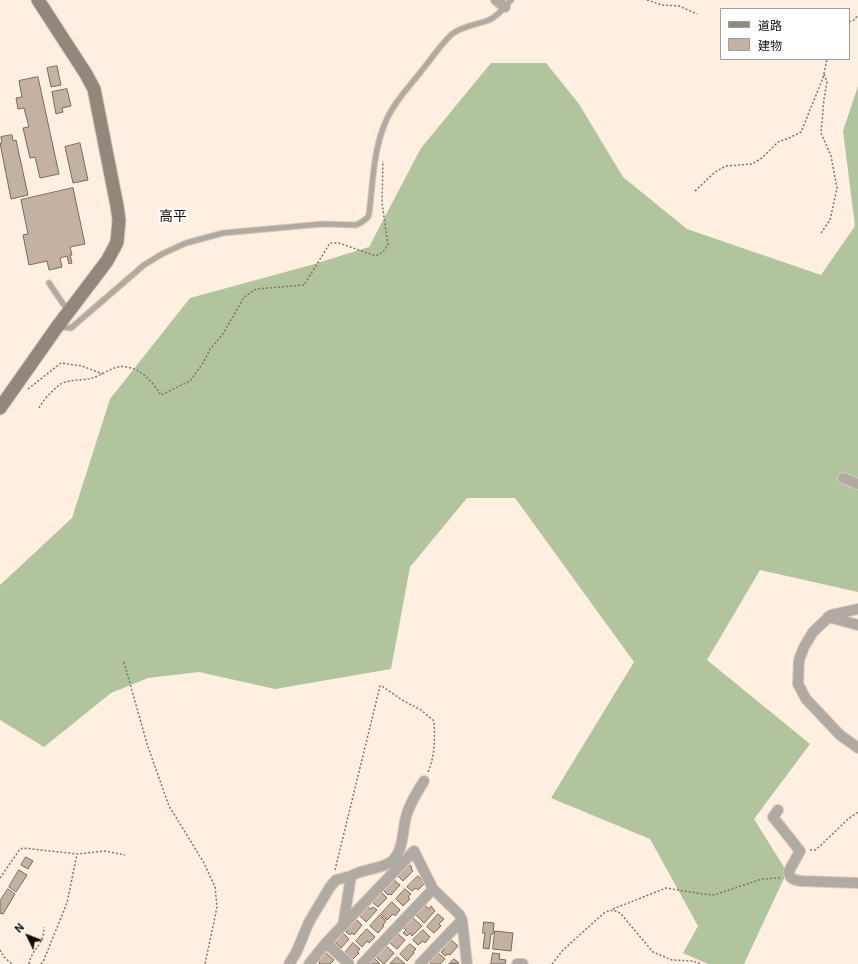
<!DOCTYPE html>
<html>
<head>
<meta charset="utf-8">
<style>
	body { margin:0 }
	#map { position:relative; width:858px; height:964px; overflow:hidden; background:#feefe1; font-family:"Exo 2","Noto Sans JP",sans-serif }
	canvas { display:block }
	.legend { position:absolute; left:720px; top:8px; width:130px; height:52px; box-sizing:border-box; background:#fff; border:1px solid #a19f9d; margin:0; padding:5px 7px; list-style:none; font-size:12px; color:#140e09 }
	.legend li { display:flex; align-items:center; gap:8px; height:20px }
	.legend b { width:20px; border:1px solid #a19f9d }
	.north { position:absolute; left:8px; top:916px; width:40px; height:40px; -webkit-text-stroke:3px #fff; paint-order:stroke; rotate:313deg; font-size:11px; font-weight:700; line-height:16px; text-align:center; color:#140e09 }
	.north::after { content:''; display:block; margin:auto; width:14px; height:18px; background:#140e09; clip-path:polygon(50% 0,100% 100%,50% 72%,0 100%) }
</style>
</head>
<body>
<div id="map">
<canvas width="858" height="964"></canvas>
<ul class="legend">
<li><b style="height:5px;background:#91877c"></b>道路</li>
<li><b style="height:11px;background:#c4b1a2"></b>建物</li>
</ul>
<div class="north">N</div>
</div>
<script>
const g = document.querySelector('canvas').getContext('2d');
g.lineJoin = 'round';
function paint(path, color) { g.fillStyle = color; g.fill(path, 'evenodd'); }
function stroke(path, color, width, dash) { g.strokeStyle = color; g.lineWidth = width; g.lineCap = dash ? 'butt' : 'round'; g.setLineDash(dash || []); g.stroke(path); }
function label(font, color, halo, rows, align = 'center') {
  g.font = font + ' "Exo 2","Noto Sans JP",sans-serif'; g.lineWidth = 4; g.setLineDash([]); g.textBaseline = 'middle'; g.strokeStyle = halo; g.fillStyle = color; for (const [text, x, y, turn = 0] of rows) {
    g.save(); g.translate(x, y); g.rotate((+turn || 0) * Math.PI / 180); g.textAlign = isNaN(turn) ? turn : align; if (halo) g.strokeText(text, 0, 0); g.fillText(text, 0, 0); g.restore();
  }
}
const forest = new Path2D(`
	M491 63H546L579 104 623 177 687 229 821 275 855 226 843 131 858 86V592L760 570 707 660 810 744 754 819 787 872 744 964H708L683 953 698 926 650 839 551 798 634 662 515 498H467L410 567 391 669 275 689 199 672 148 678 111 693 44 747 0 720V585L72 518 110 399 190 298 311 265 369 247 421 148Z`);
const building = new Path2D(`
	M57 66 61 85 51 87 47 68Z
	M38 77 59 174 40 178 35 157 30 158 23 128 29 127 24 108 18 109 16 98 22 97 19 81Z
	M67 89 71 106 62 108 63 112 56 114 52 92Z
	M12 135 13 141 16 140 28 195 11 199 0 143H2L1 137Z
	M80 143 88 180 73 183 65 147Z
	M73 188 85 244 70 247 72 255H70L72 263 69 264 67 256 60 258 62 267 49 270 47 261 29 265 23 235 28 234 21 200Z
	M26 857 33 861 28 869 21 865Z
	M407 863 412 867 411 869 413 871 403 881 396 874Z
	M19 870 27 875 16 892 9 887Z
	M418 876 425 883 418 890 416 888 412 891 407 887Z
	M393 879 400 885 391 895 389 894 388 895 384 891 385 890 384 889Z
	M8 889 15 894 3 914 0 913V901Z
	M405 889 411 894 408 897 410 899 403 906 396 899Z
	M380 891 387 898 378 907 371 901Z
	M392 902 400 910 395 916 393 914 387 920 381 914Z
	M425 905 429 909 431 906 435 911 424 923 416 915Z
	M367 906 370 909 373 907 377 910 366 922 359 915Z
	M438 914 444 919 439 924 441 926 434 933 427 927Z
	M380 915 386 921 383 925 384 926 378 933 370 926Z
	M413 918 422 926 412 936 410 933 407 936 403 933 406 930 404 928Z
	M356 919 362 925 354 935 352 933 350 935 346 932 348 929 347 928Z
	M484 922 494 923 493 934H491L489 949 483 948 485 933H483Z
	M367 929 375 937 369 943 367 941 362 947 356 941Z
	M423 930 430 937 425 943 423 941 418 945 413 940Z
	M495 931 513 933 511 951 493 949Z
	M343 933 349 939 341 948 335 942Z
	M398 934 405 940 397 949 390 943Z
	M449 938 458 946 450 955 448 954 445 956 441 952 444 950 441 947Z
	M353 943 360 949 357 952 359 953 352 960 345 953Z
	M410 944 416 949 413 952 414 953 407 961 400 954Z
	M386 946 394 953 384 964 377 958V956Z
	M325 952 334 960 330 964H319L320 963 317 960Z
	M437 952 445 959 440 964H431L429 961Z
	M493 953 500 954 499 959 506 960 505 964H491Z
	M397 957 405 964H390Z
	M375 959 380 964H370Z
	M454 959 459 963 449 964Z`);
const path = new Path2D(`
	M647 0 662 5 679 6 697 14
	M849 22 854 20 858 15
	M695 191 715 172 726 166 752 164 762 158 778 142 789 138 801 132 823 78 827 59
	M821 233 830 220 837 188 831 156 821 133 824 99 827 82 824 74
	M28 389 61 363 82 366 103 374
	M39 408C44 399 51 392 59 385 67 379 82 381 92 378 103 375 115 364 127 367 143 370 152 382 161 395L190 381 203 363 210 349 223 334 244 297 256 289 304 285 330 243H339L373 255H378L383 252 388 245 382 203 383 161
	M124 662 147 744 169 806 204 863 215 887 217 907 205 964
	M810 850H815L819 847 848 819 858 812
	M335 870 380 686H382L402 700 421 710 434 721C435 739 435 756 428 772
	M0 878 20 849 23 848 77 854 105 851 125 855
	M613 909 666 888 703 894 714 895 762 879 780 878
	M0 950 4 957 12 964
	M29 964C32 948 44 946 44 927
	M41 964 43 962 67 903 77 854
	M552 964 563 950 604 913C611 909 616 910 621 914L653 952 672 960 693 961 702 964`);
const lane = new Path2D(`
	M49 283 68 311
	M58 327 71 328 144 265 162 254 186 243 223 233 322 224 356 225 362 222 368 217 369 214C373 183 373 150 386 121 394 102 410 86 423 69 432 58 441 44 452 34 463 26 476 25 489 20 498 16 505 7 511 0`);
const street = new Path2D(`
	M496 0 505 7
	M843 478 858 484
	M858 609 831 615 813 632 804 647 799 660 798 684 806 699 840 735 858 748
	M828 617 858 625
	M778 810 773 817 800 851 789 871C789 879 794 880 801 881L858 883
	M343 926 351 876C364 868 381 870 392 861 404 850 402 832 406 817 409 805 417 792 424 781
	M326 943 349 964
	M289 964 296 953 309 922 330 887 336 880 351 876
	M309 964 326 943 414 851 433 889 459 914 462 920 467 964
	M362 964 433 889
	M420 964 462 920
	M517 964H523`);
const secondary = new Path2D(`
	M0 408 57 327 107 261 114 248 117 242 119 220 117 206 94 89 86 74 38 0`);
const quarterNames = [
	["高平",173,216]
];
paint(forest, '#b1c49e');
paint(building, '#c4b1a2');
stroke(building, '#7a6a5b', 1);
stroke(lane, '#d9cbbe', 7);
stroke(street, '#d9cbbe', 12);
stroke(secondary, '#d9cbbe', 15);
stroke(path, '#7e746b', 1.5, [2, 2]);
stroke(lane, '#b1aaa2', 5);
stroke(street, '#b1aaa2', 10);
stroke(secondary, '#91877c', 13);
label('14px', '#140e09', '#fff', quarterNames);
</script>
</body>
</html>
